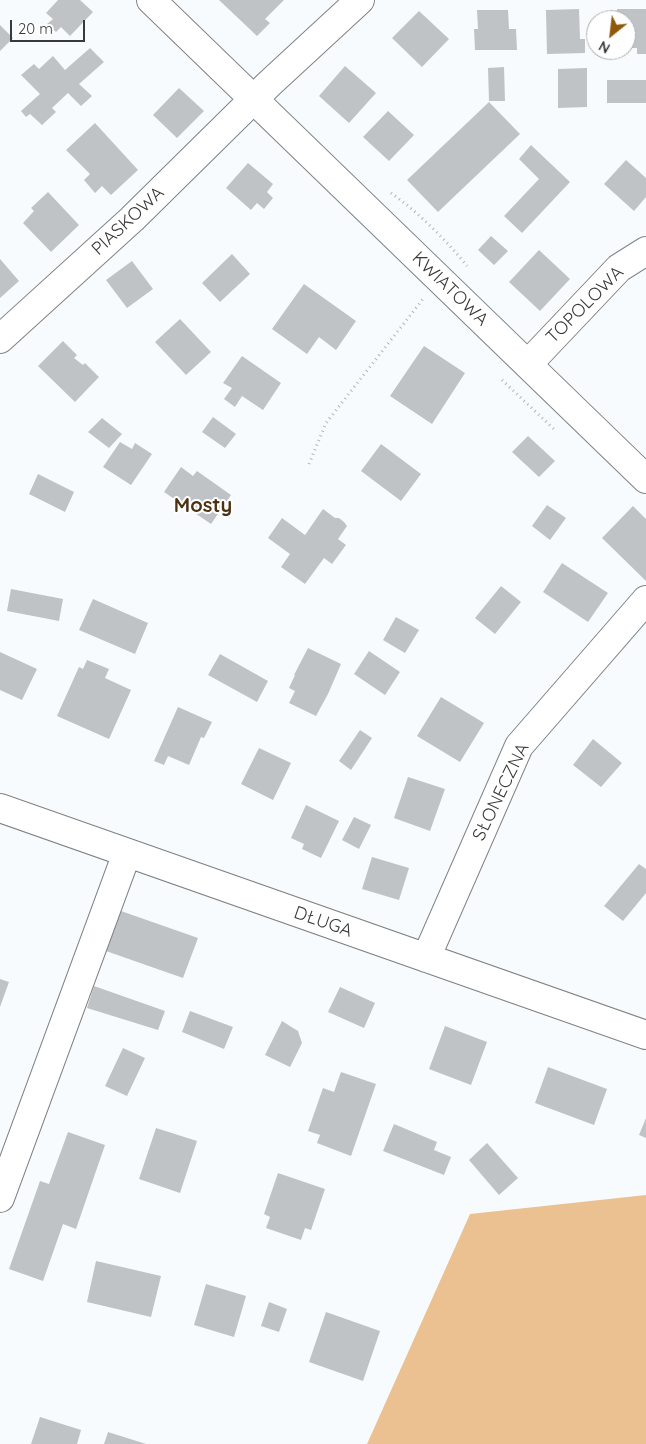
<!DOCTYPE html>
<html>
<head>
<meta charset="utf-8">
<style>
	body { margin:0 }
	#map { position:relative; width:646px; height:1444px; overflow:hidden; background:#f7fbfe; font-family:Quicksand,sans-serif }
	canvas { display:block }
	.north { position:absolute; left:586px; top:10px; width:50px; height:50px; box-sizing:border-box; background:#fff; border:1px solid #afb0b0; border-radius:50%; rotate:209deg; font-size:14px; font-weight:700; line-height:20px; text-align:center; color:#38393a }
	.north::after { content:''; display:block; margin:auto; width:18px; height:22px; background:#8e590a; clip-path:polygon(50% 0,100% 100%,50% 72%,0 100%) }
	.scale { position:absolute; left:10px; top:20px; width:75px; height:22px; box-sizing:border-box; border:2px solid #38393a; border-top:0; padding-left:6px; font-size:15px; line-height:18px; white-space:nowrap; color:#38393a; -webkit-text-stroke:4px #fff; paint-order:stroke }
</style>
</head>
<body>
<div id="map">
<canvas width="646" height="1444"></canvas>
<div class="north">N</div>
<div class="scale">20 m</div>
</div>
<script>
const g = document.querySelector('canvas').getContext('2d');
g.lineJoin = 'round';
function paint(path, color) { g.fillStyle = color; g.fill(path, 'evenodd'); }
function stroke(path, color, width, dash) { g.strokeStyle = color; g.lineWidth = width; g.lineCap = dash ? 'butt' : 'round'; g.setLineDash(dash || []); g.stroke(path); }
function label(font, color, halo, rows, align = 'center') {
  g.font = font + ' Quicksand,sans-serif'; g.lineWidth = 4; g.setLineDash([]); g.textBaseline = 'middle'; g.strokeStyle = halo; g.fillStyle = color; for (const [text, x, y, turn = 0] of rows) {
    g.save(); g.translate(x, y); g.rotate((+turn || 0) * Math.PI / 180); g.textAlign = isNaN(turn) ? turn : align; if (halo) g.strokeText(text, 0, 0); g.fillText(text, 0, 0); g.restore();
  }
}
const green = new Path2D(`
	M646 1195V1444H367L470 1214Z`);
const building = new Path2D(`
	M58 0H80L93 12 70 36 61 27 56 32 47 24 53 19 46 13Z
	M219 0H284L265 19 270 23 257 36Z
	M579 9 580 39H585V53L547 54 546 10Z
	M617 9H646V54H637V48H626V20H617Z
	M477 10H508L509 29H516L517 50H475L474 29H478Z
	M419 11 449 39 422 67 392 38Z
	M0 25 13 38 0 51Z
	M90 48 104 62 79 84 92 96 81 106 68 93 52 108 56 112 42 125 30 114 26 117 21 111 40 94 21 75 34 64 39 69 53 56 65 70Z
	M345 66 376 93 349 123 319 96Z
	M504 67 505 101H489L488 68Z
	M587 68V107L558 108V69Z
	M607 80H646V103H607Z
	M179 88 204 111 177 138 153 115Z
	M489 102 520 134 438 212 407 180Z
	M388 111 414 135 389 161 363 137Z
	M95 123 138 170 111 195 102 186 95 193 84 180 90 174 66 150Z
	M531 145 570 182 522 233 504 216 539 179 519 159Z
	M626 160 646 178V197L634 211 604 184Z
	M248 163 273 184 267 192 273 198 264 209 257 203 251 210 226 188Z
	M48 192 79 225 51 252 23 223 34 211 31 208Z
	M491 236 508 251 494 265 478 250Z
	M539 250 570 279 540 311 509 282Z
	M232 254 250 274 220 302 202 283Z
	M0 259 19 281 0 298Z
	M132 261 153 289 127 308 106 280Z
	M304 284 356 321 336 350 319 337 307 354 272 329Z
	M180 319 211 352 186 375 155 342Z
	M63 341 77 355 74 358 83 365 85 363 99 377 75 402 38 366Z
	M424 346 465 373 432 424 390 396Z
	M242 356 281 383 263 410 242 396 235 407 224 399 232 388 223 383Z
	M213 417 236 434 225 448 202 432Z
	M102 418 122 434 109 448 88 432Z
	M528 436 555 461 539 477 512 452Z
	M120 442 132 449 135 443 152 454 131 485 103 467Z
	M381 444 421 474 401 501 361 471Z
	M181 467 193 476 197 471 231 495 211 524 164 492Z
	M38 474 74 492 65 512 29 494Z
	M547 505 566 518 550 540 532 526Z
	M633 506 646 519V581L602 538Z
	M323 509 335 518H339L344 522 347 526 338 539 346 545 332 564 324 558 305 584 281 567 290 554 268 538 282 518 305 535Z
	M562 563 608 593 588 622 543 592Z
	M501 586 521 602 495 634 475 618Z
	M11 589 63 599 59 621 7 611Z
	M93 599 148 623 135 654 79 630Z
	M396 617 419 630 405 653 383 640Z
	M308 648 341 664 328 694 316 716 289 703 295 691 289 688 295 675H294Z
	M369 651 400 672 385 695 354 674Z
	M0 652 37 669 22 700 0 690Z
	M220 654 268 681 257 702 208 675Z
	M87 660 109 669 105 678 131 690 109 739 57 716 79 667 83 669Z
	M441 697 484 723 460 762 417 736Z
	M178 707 212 722 204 738 201 737 189 765 168 756 164 765 154 761Z
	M360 730 372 738 351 770 339 761Z
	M593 739 622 763 601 787 573 765Z
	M259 748 291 763 273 800 241 784Z
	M408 777 445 789 430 831 394 818Z
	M306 805 339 821 321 858 302 849 304 844 291 838Z
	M354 817 371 825 359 849 342 840Z
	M372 857 409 868 399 900 362 889Z
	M639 864 646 869V893L623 921 604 906Z
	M121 911 198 938 183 978 106 951Z
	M0 979 9 982 0 1007Z
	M94 986 165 1011 158 1030 87 1008Z
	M340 987 375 1003 364 1028 328 1012Z
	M190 1011 233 1027 224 1049 182 1032Z
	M282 1021 298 1031 302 1043 290 1067 265 1055Z
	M445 1026 487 1042 471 1085 429 1069Z
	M123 1048 145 1058 127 1096 105 1086Z
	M548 1067 607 1089 594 1125 535 1103Z
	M341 1072 376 1084 351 1156 317 1143 320 1135 308 1131 323 1088 334 1092Z
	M646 1118V1138L639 1135Z
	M394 1124 437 1142 434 1150 451 1157 444 1175 383 1151Z
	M156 1128 197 1141 180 1193 139 1179Z
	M68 1132 105 1145 76 1229 63 1224 43 1281 9 1269 40 1181 49 1184Z
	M487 1143 518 1178 499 1195 469 1160Z
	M278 1173 325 1189 311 1230 305 1228 301 1240 266 1228 270 1217 264 1214Z
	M96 1261 161 1276 151 1317 87 1302Z
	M206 1284 246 1296 234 1337 194 1325Z
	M269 1302 287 1309 279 1332 261 1326Z
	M326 1312 380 1331 363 1381 309 1362Z
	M40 1417 81 1430 77 1444H31Z
	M108 1432 146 1444H104Z`);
const path = new Path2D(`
	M391 193C417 211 447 241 467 266
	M502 380 556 431
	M309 464 326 423 423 299`);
const street = new Path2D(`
	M0 339 132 219 269 84 360 0
	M528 364 619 268 646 251
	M0 808 646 1035
	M426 958 519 746 646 600
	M0 1198 127 853`);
const secondary = new Path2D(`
	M151 0 646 479`);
const streetNames = [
	["PIASKOWA",128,221,-43],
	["KWIATOWA",450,289,44],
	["TOPOLOWA",585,305,-45],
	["SŁONECZNA",501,792,-64],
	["DŁUGA",323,922,19]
];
const quarterNames = [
	["Mosty",203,506]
];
paint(green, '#ecc191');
paint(building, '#bfc3c6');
stroke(street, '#7f8385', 30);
stroke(secondary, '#7f8385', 30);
stroke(path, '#b1b4b6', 3, [1, 4]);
stroke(street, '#fff', 28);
stroke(secondary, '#fff', 28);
label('18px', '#38393a', '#fff', streetNames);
label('bold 20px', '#4c3211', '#fff', quarterNames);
</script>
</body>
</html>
